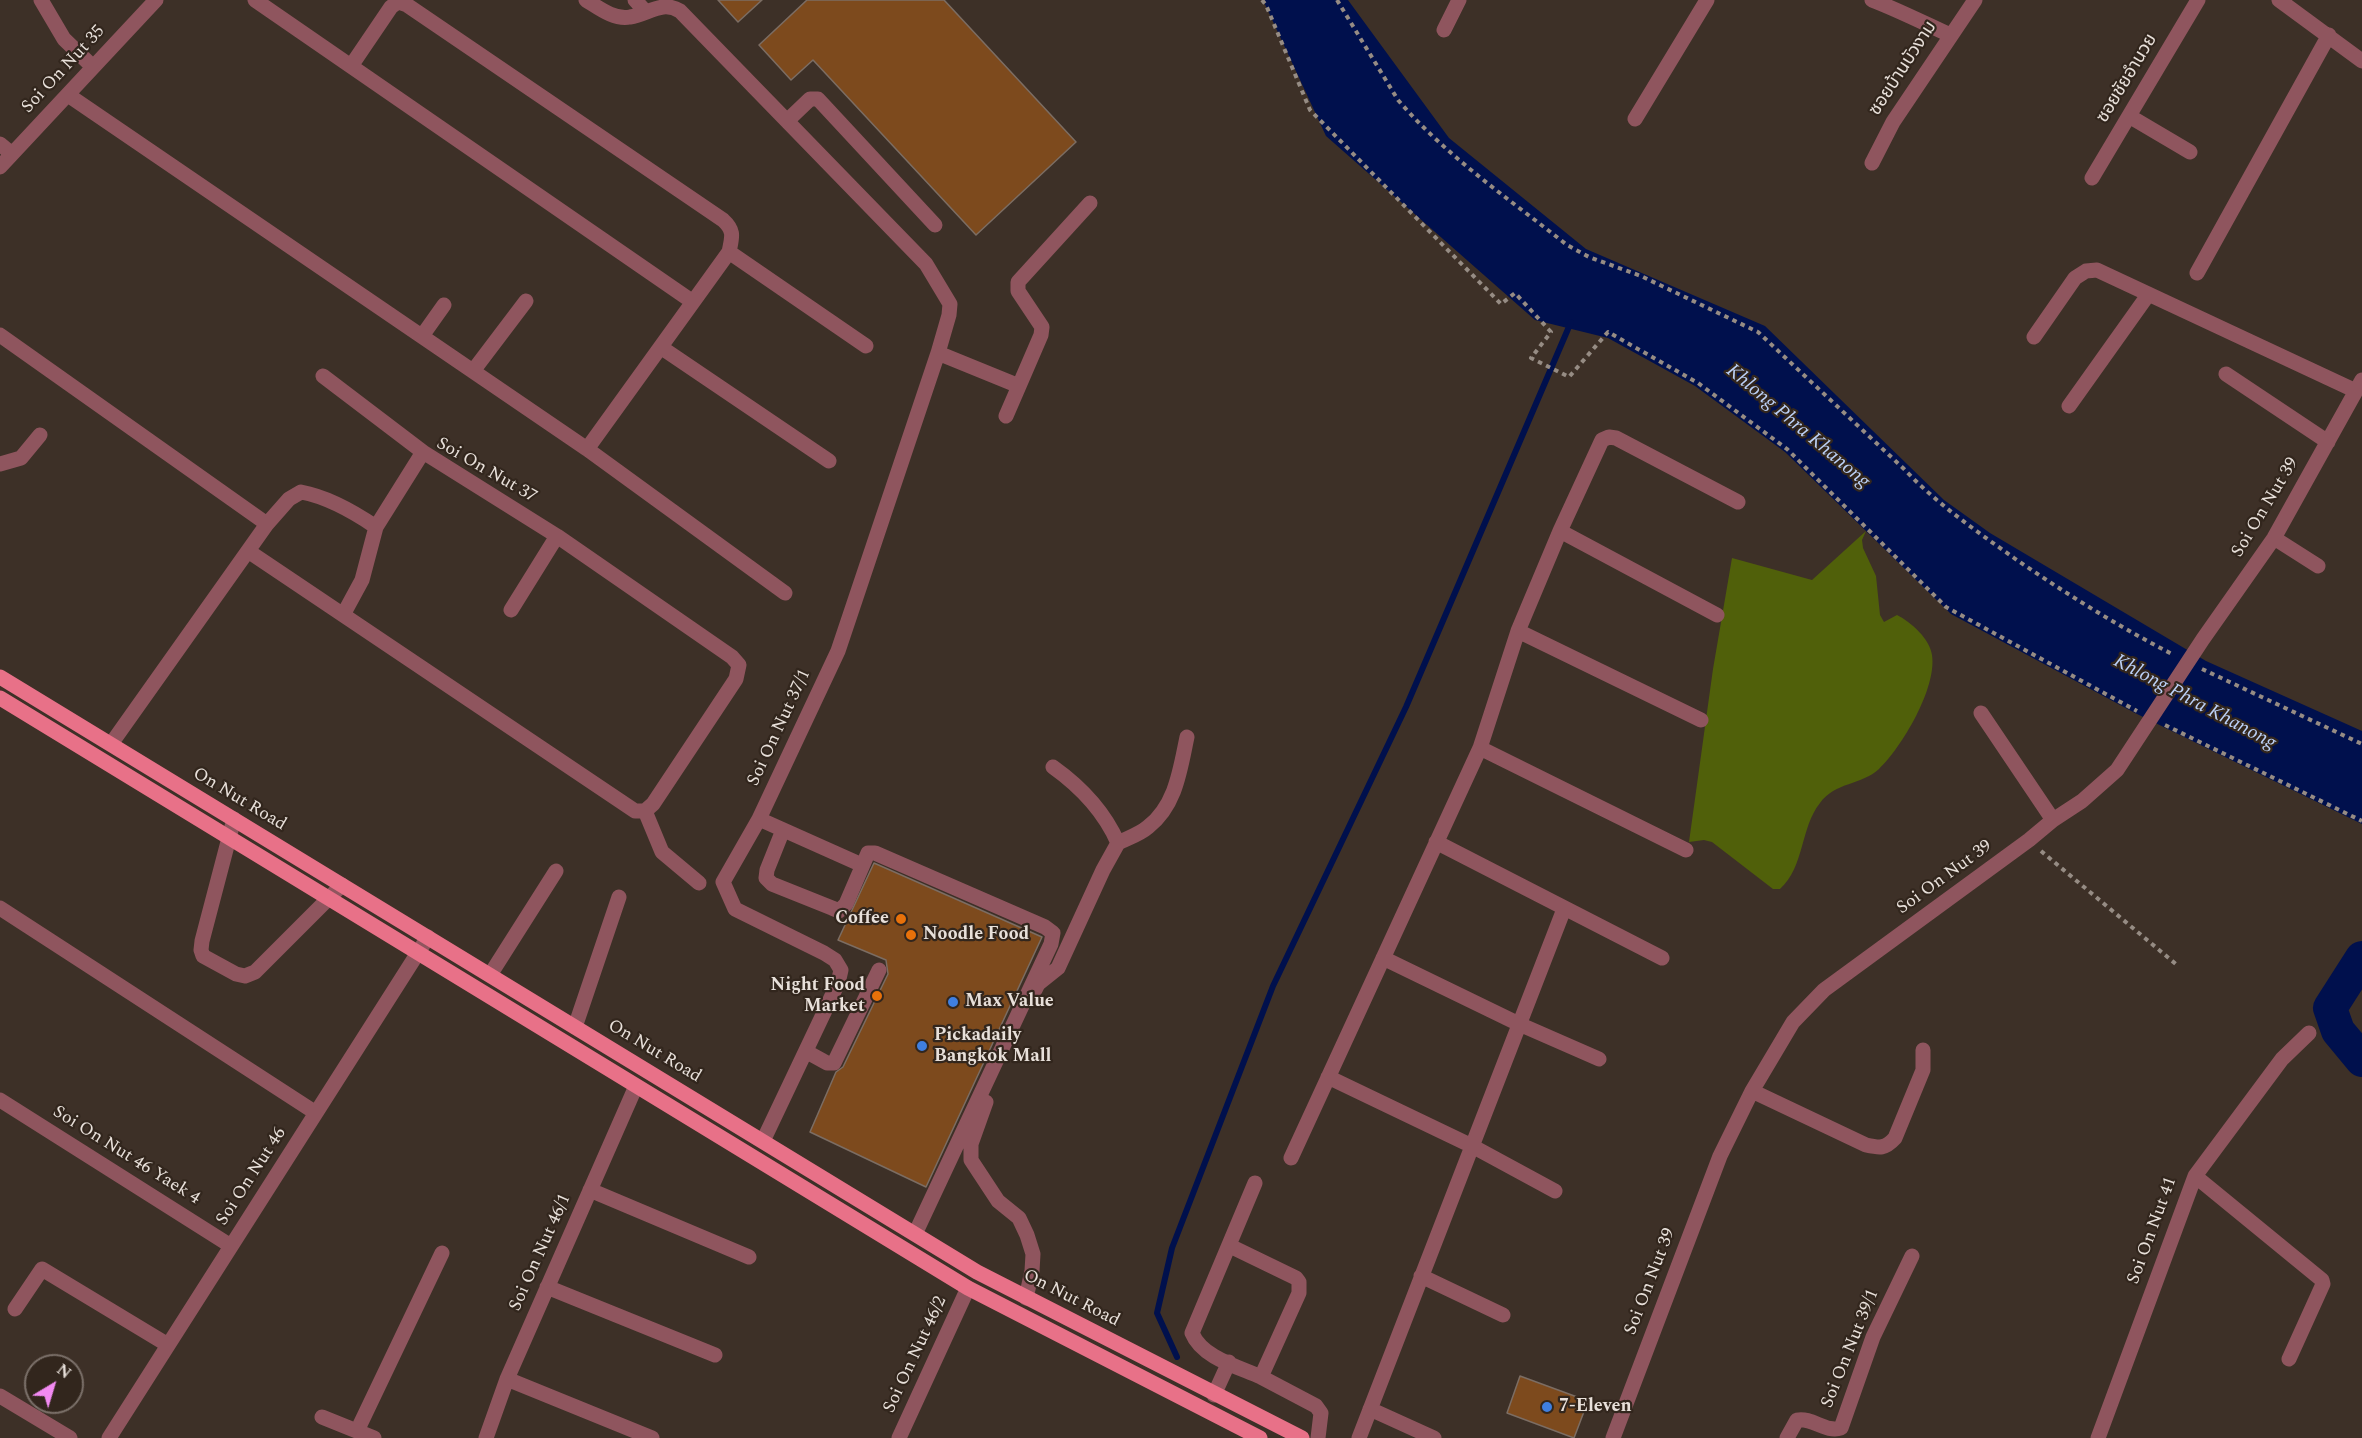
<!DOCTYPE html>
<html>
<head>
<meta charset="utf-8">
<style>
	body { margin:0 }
	#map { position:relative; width:2362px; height:1438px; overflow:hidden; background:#3d3027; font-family:Spectral,serif }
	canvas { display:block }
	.north { position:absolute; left:24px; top:1354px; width:60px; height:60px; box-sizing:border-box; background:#32261d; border:2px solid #7b7069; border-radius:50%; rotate:38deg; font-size:16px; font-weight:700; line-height:24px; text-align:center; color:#e8e0da }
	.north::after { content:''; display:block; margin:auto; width:21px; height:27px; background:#f28af2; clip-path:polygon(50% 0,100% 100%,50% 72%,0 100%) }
</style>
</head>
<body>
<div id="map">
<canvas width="2362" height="1438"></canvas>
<div class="north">N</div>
</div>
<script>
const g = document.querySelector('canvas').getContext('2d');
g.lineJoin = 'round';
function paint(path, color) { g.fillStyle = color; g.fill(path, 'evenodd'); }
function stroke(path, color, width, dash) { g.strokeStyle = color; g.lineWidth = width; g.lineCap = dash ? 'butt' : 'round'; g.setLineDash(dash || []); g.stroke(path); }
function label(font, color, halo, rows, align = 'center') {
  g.font = font + ' Spectral,"Noto Sans Thai",serif'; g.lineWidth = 4.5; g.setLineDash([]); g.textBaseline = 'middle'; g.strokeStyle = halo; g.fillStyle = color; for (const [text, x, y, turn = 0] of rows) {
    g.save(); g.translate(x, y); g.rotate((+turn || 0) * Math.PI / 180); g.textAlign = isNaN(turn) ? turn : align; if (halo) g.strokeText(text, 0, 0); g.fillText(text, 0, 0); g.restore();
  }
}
const green = new Path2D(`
	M1866 531 1862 540 1863 548 1876 576 1880 615 1884 622 1897 615C1911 622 1930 639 1932 655 1937 688 1902 747 1879 769 1862 785 1835 782 1820 803 1800 828 1805 866 1780 889H1773L1712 842 1704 840 1689 842 1713 669 1732 558 1812 580Z`);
const water = new Path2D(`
	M1263 0H1348L1449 138 1586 249 1765 326 1944 500 1990 533 2206 661 2362 731V824L2135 713 1951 614 1785 452 1695 386 1608 338 1535 320 1326 136Z`);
const stream = new Path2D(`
	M1177 1357 1157 1313 1172 1248 1273 986 1406 707 1571 322`);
const river = new Path2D(`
	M2362 958 2330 1008 2338 1031 2362 1060`);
const building = new Path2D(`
	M718 0H762L738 22Z
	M807 0H944L1076 142 976 235 813 60 791 80 759 45Z
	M874 863 1042 937 926 1187 810 1132 836 1072 843 1067 888 974 886 960 838 940Z
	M1520 1376 1588 1401 1574 1438 1507 1413Z`);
const path = new Path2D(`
	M1262 0 1266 5 1310 110 1501 304 1515 293 1551 332 1531 358 1569 377 1608 332 1698 383 1787 449 1946 607 2137 711
	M1337 0 1398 100C1446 156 1509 199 1567 245L1589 257 1641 276 1758 332 1904 469C1937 504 1975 530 2014 558 2065 593 2119 627 2174 655
	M2202 669 2362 744
	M2165 725 2362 821
	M2041 851 2177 965`);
const minor = new Path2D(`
	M41 0 64 39 93 67
	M255 0 693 302 729 252 866 346
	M586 0C599 8 614 20 630 17 649 14 662 0 680 11L926 264 950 304 949 315 938 353 838 651 759 819 723 882 735 909 824 953 835 960 841 970 838 983 763 1141
	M635 0 646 12
	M1872 0C1898 10 1924 23 1950 35
	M2279 0 2362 61
	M1444 30 1459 0
	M351 66 391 7 398 2 407 5 723 220C735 231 732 237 729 252
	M68 95 587 449 785 593
	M2129 116 2190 152
	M1635 119 1707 0
	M788 120 810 99H818L935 225
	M0 144 12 154
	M1872 163 1893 122 1975 0
	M0 167 156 0
	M2092 178 2198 0
	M2197 273 2329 35
	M0 335 267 524
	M422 336 444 305
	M2034 337 2075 278 2086 271 2097 270 2356 391
	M662 348 829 461
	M938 353 1019 386 1041 335 1042 327 1018 291V282L1090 203
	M473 371 526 301
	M2226 374 2328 442
	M323 376 423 452
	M2069 406 2148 295
	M1006 416 1019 386
	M587 449 693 302
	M0 464 21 458 40 435
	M1560 531 1717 615
	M2274 538 2318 566
	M511 610 557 536
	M343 615 362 580 376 527
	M1518 631 1701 720
	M1981 713 2053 820
	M111 744 267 524 289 499 301 492C328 497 354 512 376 527L423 452 557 536 732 657 739 665 736 679 653 804 645 811H635L248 551
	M1480 748 1686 850
	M645 811 662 852 699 883
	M234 819 202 941 201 950 203 956 236 974 245 976 255 972 342 885
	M759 819 862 865
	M783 830 767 870 766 878 772 884 832 908 839 911 846 904 868 853H875L1045 927 1053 933 1051 944 915 1234
	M1436 842 1662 958
	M1118 843C1128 838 1140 834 1148 827 1176 805 1180 770 1187 737
	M0 908 316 1113
	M1383 958 1519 1024 1599 1059
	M490 975 556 871
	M1035 990 1038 984 1058 968 1103 870 1118 843C1104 811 1081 787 1053 767
	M575 1027 619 897
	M807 1052 827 1063H834L879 970
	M1328 1077 1472 1146 1555 1191
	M1752 1091 1866 1145C1880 1148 1885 1149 1895 1138L1923 1070V1050
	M0 1100 231 1246
	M986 1102 971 1144V1160L998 1201 1019 1218 1027 1235 1033 1254 1032 1271 1026 1298
	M1291 1158 1480 748 1518 631 1560 531 1602 440 1609 437 1616 438 1738 502
	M2195 1176 2322 1280 2323 1284 2289 1359
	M590 1190 749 1257
	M1230 1246 1296 1278 1299 1282V1293L1261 1377C1239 1367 1202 1358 1192 1333L1255 1183
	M1421 1276 1503 1315
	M547 1287 715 1355
	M15 1309 42 1269 168 1345
	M1261 1377 1316 1406 1321 1413 1318 1438
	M507 1379 652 1438
	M1214 1395 1229 1362
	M0 1396 70 1438
	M1370 1409 1434 1438
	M322 1417 374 1438
	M357 1431 442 1253
	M109 1438 428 937
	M486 1438 507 1379 636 1086
	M899 1438 968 1288
	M1359 1438 1564 909
	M1613 1438 1720 1156 1752 1091 1793 1022 1824 990 2029 840 2053 820 2082 801 2117 770 2203 639 2274 538 2362 380
	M1787 1438 1797 1420C1812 1417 1826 1433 1841 1428L1873 1337 1912 1256
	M2098 1438 2195 1176 2282 1059 2309 1033`);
const major = new Path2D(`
	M0 677 977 1272 1302 1438
	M0 698 968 1288 1260 1438`);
const markers = [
	[901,919,6,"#e8710a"],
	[911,935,6,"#e8710a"],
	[877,996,6,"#e8710a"],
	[953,1002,6,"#3f7fe0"],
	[922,1046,6,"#3f7fe0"],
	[1547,1407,6,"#3f7fe0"]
];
const streetNames = [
	["ซอยบ้านบัวงาม",1904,69,-57],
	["Soi On Nut 35",64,70,-47],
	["ซอยชัยอำนวย",2128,79,-59],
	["Soi On Nut 37",486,471,30],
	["Soi On Nut 39",2266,508,-59],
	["Soi On Nut 37/1",780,728,-65],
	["On Nut Road",239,800,31],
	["Soi On Nut 39",1945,878,-36],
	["On Nut Road",654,1052,31],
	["Soi On Nut 46 Yaek 4",126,1156,32],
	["Soi On Nut 46",252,1177,-57],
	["Soi On Nut 41",2153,1231,-70],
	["Soi On Nut 46/1",541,1253,-66],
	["Soi On Nut 39",1651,1282,-69],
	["On Nut Road",1071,1299,27],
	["Soi On Nut 39/1",1851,1349,-68],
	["Soi On Nut 46/2",916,1355,-65]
];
const poiNames = [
	["Coffee",889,919,"right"],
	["Noodle Food",923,935],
	["Night Food",865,986,"right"],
	["Market",865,1007,"right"],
	["Max Value",965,1002],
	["Pickadaily",934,1036],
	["Bangkok Mall",934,1057],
	["7-Eleven",1559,1407]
];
const waterNames = [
	["Khlong Phra Khanong",1797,427,40],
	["Khlong Phra Khanong",2194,703,28]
];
paint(green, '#50600a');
paint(water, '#00104d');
stroke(stream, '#00104d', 6);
stroke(river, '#00104d', 34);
paint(building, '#7d4a1d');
stroke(building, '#7c6d63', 1.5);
stroke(path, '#968c84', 4, [4.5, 4.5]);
stroke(minor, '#8f555e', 15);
stroke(major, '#e87188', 15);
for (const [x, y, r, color] of markers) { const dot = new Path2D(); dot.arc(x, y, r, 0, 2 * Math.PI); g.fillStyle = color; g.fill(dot); stroke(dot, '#32261d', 2); }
label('18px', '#e8e0da', '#32261d', streetNames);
label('bold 18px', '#e8e0da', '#32261d', poiNames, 'left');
label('italic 20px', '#bbd0f6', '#32261d', waterNames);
</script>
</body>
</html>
